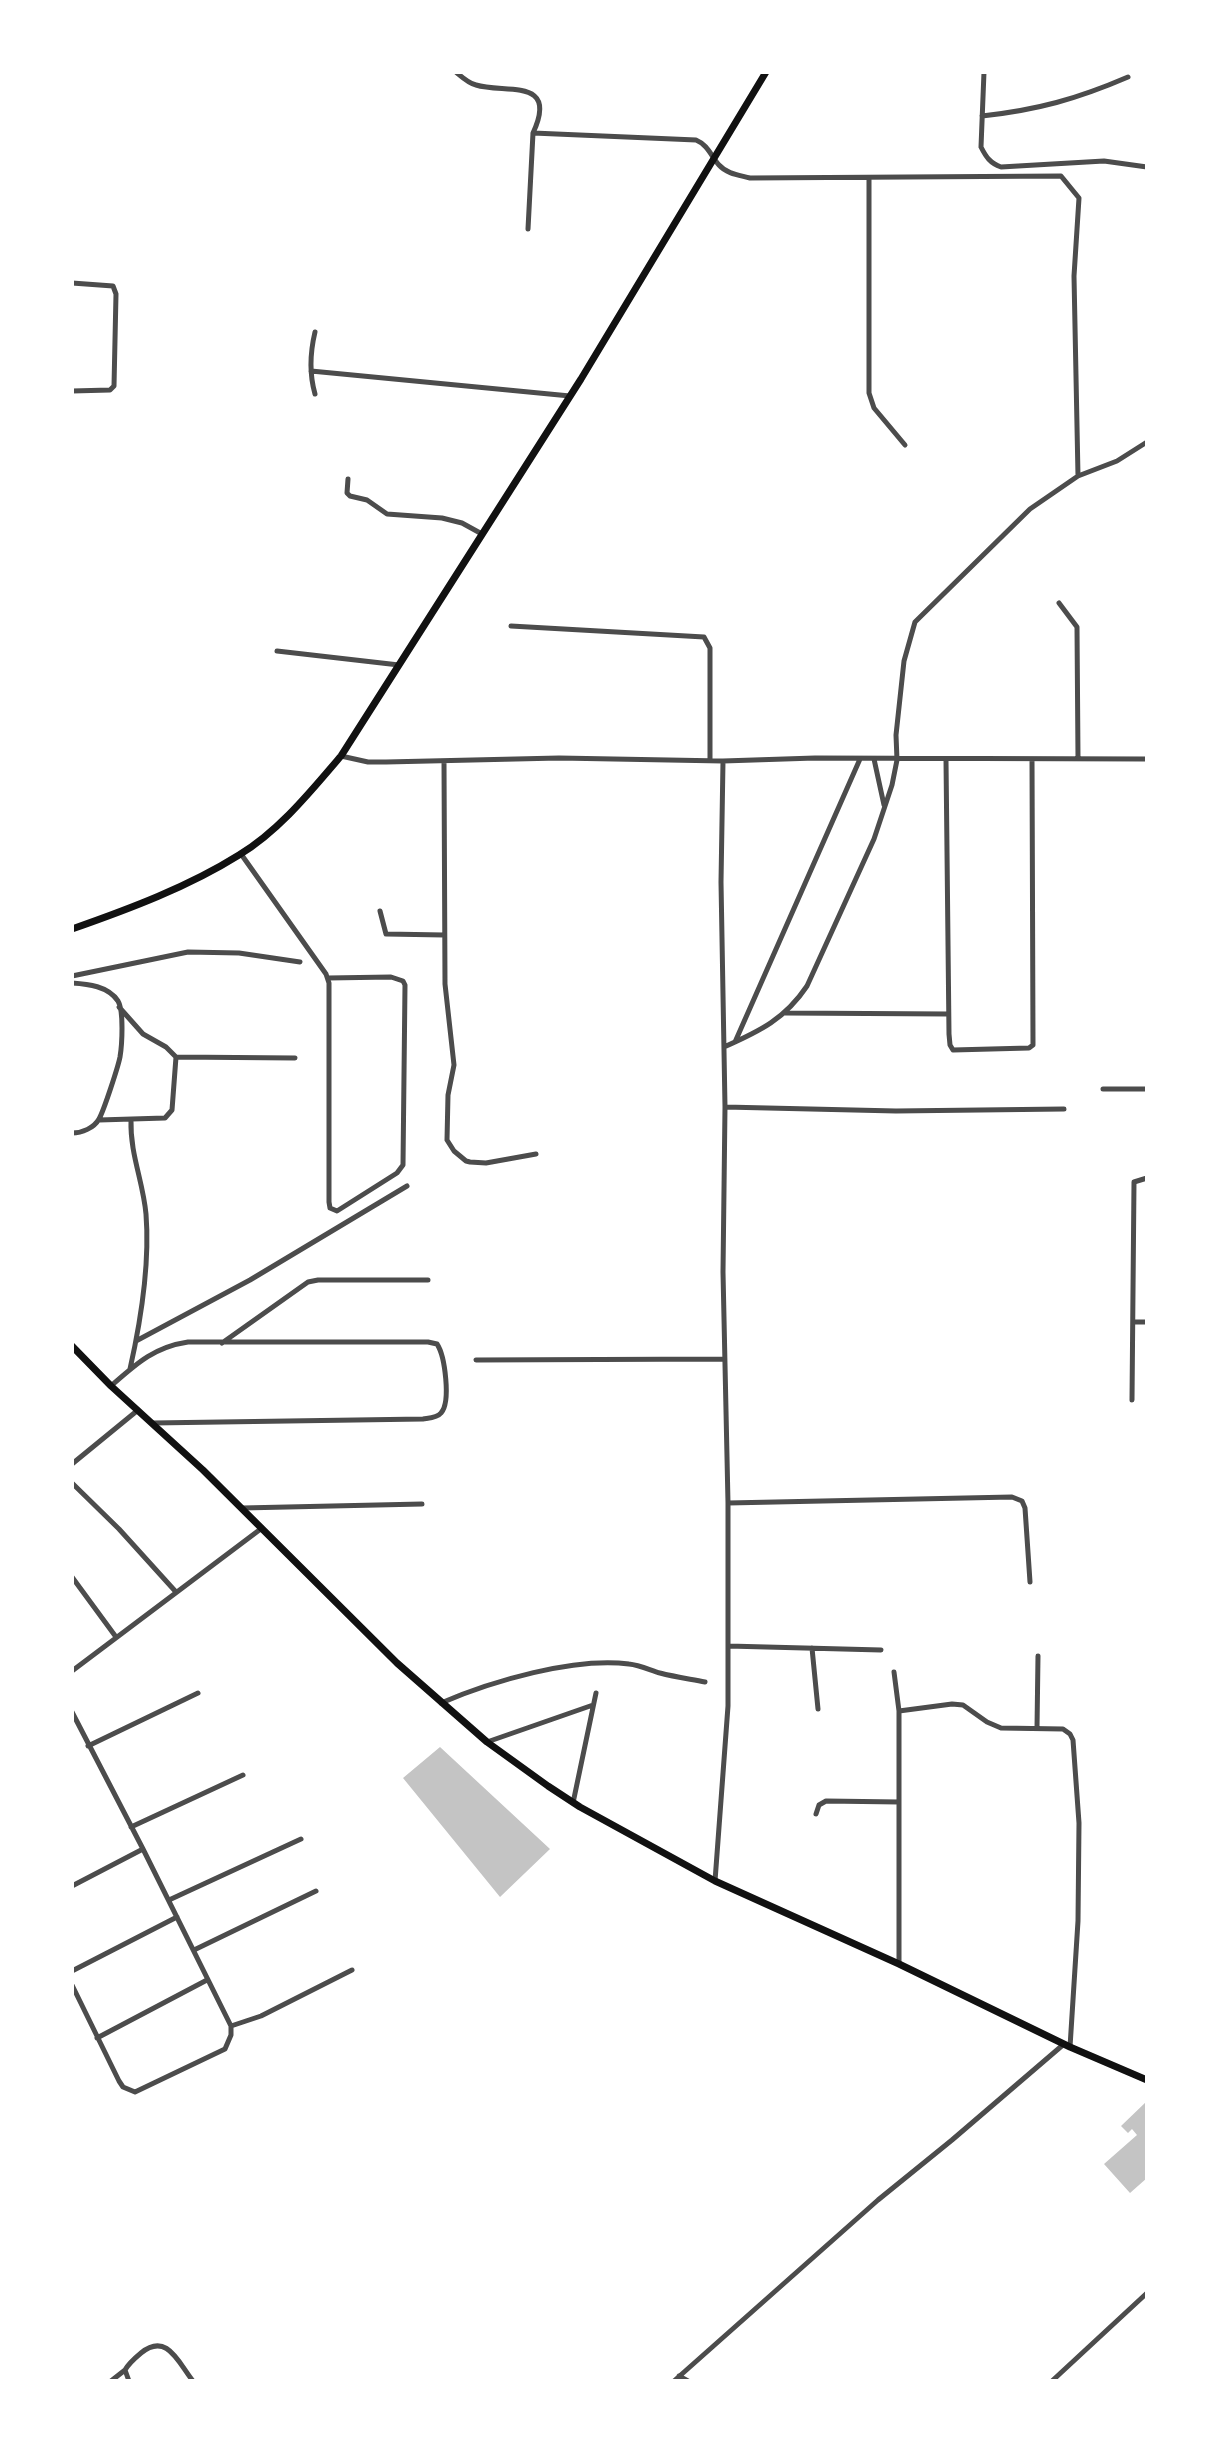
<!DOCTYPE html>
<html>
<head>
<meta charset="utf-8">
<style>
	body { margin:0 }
	#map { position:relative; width:1219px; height:2453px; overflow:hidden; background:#fff; font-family:"PT Sans",sans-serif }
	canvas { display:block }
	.frame { position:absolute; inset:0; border:74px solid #fff; pointer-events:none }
</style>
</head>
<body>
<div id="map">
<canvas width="1219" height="2453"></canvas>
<div class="frame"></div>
</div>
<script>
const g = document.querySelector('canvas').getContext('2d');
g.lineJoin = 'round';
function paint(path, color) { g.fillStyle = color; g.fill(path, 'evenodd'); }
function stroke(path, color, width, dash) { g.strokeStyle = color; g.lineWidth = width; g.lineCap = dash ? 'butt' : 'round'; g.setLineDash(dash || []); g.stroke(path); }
const building = new Path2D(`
	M440 1747 550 1849 500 1897 403 1778Z
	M1147 2101V2178L1130 2193 1104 2164 1137 2135 1132 2129 1128 2133 1121 2126Z`);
const minor = new Path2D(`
	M456 72C462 77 468 83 476 85 505 94 559 77 533 133L696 140C708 145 711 156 719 165 727 174 739 175 750 178L1061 176 1079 198 1074 276 1078 476 1117 461 1147 442
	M984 72 981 147C986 157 990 163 1001 167L1104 161 1147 167
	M982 116C1037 110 1077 99 1128 77
	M869 178V393L874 408 905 445
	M528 229 533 133
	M72 283 113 286 116 294 114 386 110 390 72 391
	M315 332C310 353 309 373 315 394
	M311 371 570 396
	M348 479 347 493 350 496 367 500 387 514 442 518 462 523 482 534
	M1059 603 1077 627 1078 758
	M511 626 704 637 710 648V760
	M277 651 399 665
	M341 756 368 762H386L559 758 723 761 815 758 1147 759
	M874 759 884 805
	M946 760 949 1034 950 1045 953 1050 1029 1048 1033 1045 1032 759
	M444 761 445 984 454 1065 448 1095 447 1140 454 1151 466 1161 470 1162 486 1163 536 1154
	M241 854 326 974 329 983V1202L330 1208 337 1211 397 1173 403 1165 405 985 403 981 391 977 328 978
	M380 911 386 934 444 935
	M72 976 188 952 239 953 300 962
	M72 983C88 984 108 986 118 1001 124 1011 122 1045 120 1057 118 1067 104 1110 99 1119 94 1128 82 1133 72 1133
	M785 1013 948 1014
	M735 1042 860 759
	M724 1047C760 1031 785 1019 807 986L874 839 892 785 897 760 896 735 904 661 915 622 1030 509 1078 476
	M176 1057 295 1058
	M1103 1089H1147
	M725 1107 896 1111 1064 1109
	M99 1120 165 1118 172 1110 176 1057 166 1047 143 1034 119 1007
	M1134 1322H1147
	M136 1341 250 1280 407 1186
	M222 1343 308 1282 318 1280H428
	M476 1360 724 1359
	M130 1369C141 1320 150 1265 146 1214 143 1181 130 1154 131 1120
	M111 1386C136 1364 154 1347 188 1342H428L437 1344C445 1356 451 1402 441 1413 437 1418 429 1418 423 1419L153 1423
	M1132 1400 1134 1182 1147 1178
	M72 1464 138 1410
	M72 1483 119 1529 176 1592
	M728 1503 1012 1497 1022 1501 1025 1508 1030 1582
	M242 1508 422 1504
	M72 1577 116 1637
	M728 1646 881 1650
	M812 1648 818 1709
	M72 1671 262 1528
	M894 1672 899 1711V1964
	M441 1703C492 1681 574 1657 629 1664 639 1665 650 1670 660 1673 675 1677 690 1679 705 1682
	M899 1711 952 1704 963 1705 987 1722 1001 1728 1063 1729 1070 1734 1073 1740 1079 1823 1078 1921 1070 2047
	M72 1712 143 1849 231 2026 261 2016 352 1970
	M1037 1728 1038 1656
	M487 1742 593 1705
	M88 1746 198 1693
	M573 1803 596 1693
	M816 1814 819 1805 826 1801 899 1802
	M131 1827 243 1775
	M715 1881 728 1706V1503L723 1272 725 1107 721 882 723 761
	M72 1886 143 1849
	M169 1900 301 1839
	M194 1950 316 1891
	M72 1971 177 1917
	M72 1985 119 2081 123 2087 135 2092 225 2049 231 2035V2026
	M97 2038 207 1980
	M679 2376 688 2381
	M111 2381 125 2370
	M129 2381 125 2370C129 2363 135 2358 141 2353 167 2332 178 2362 193 2381
	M674 2381 878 2200 952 2140 1064 2044
	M1052 2381 1147 2293`);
const secondary = new Path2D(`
	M72 929C129 909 188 887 239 855 279 831 311 791 341 756L581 379 766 72
	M72 1346 111 1386 203 1470 397 1663 487 1742 548 1786 580 1807 715 1881 899 1964 1070 2047 1147 2080`);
paint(building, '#c4c4c4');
stroke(minor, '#4c4c4c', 5);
stroke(secondary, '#111', 7);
</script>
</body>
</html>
